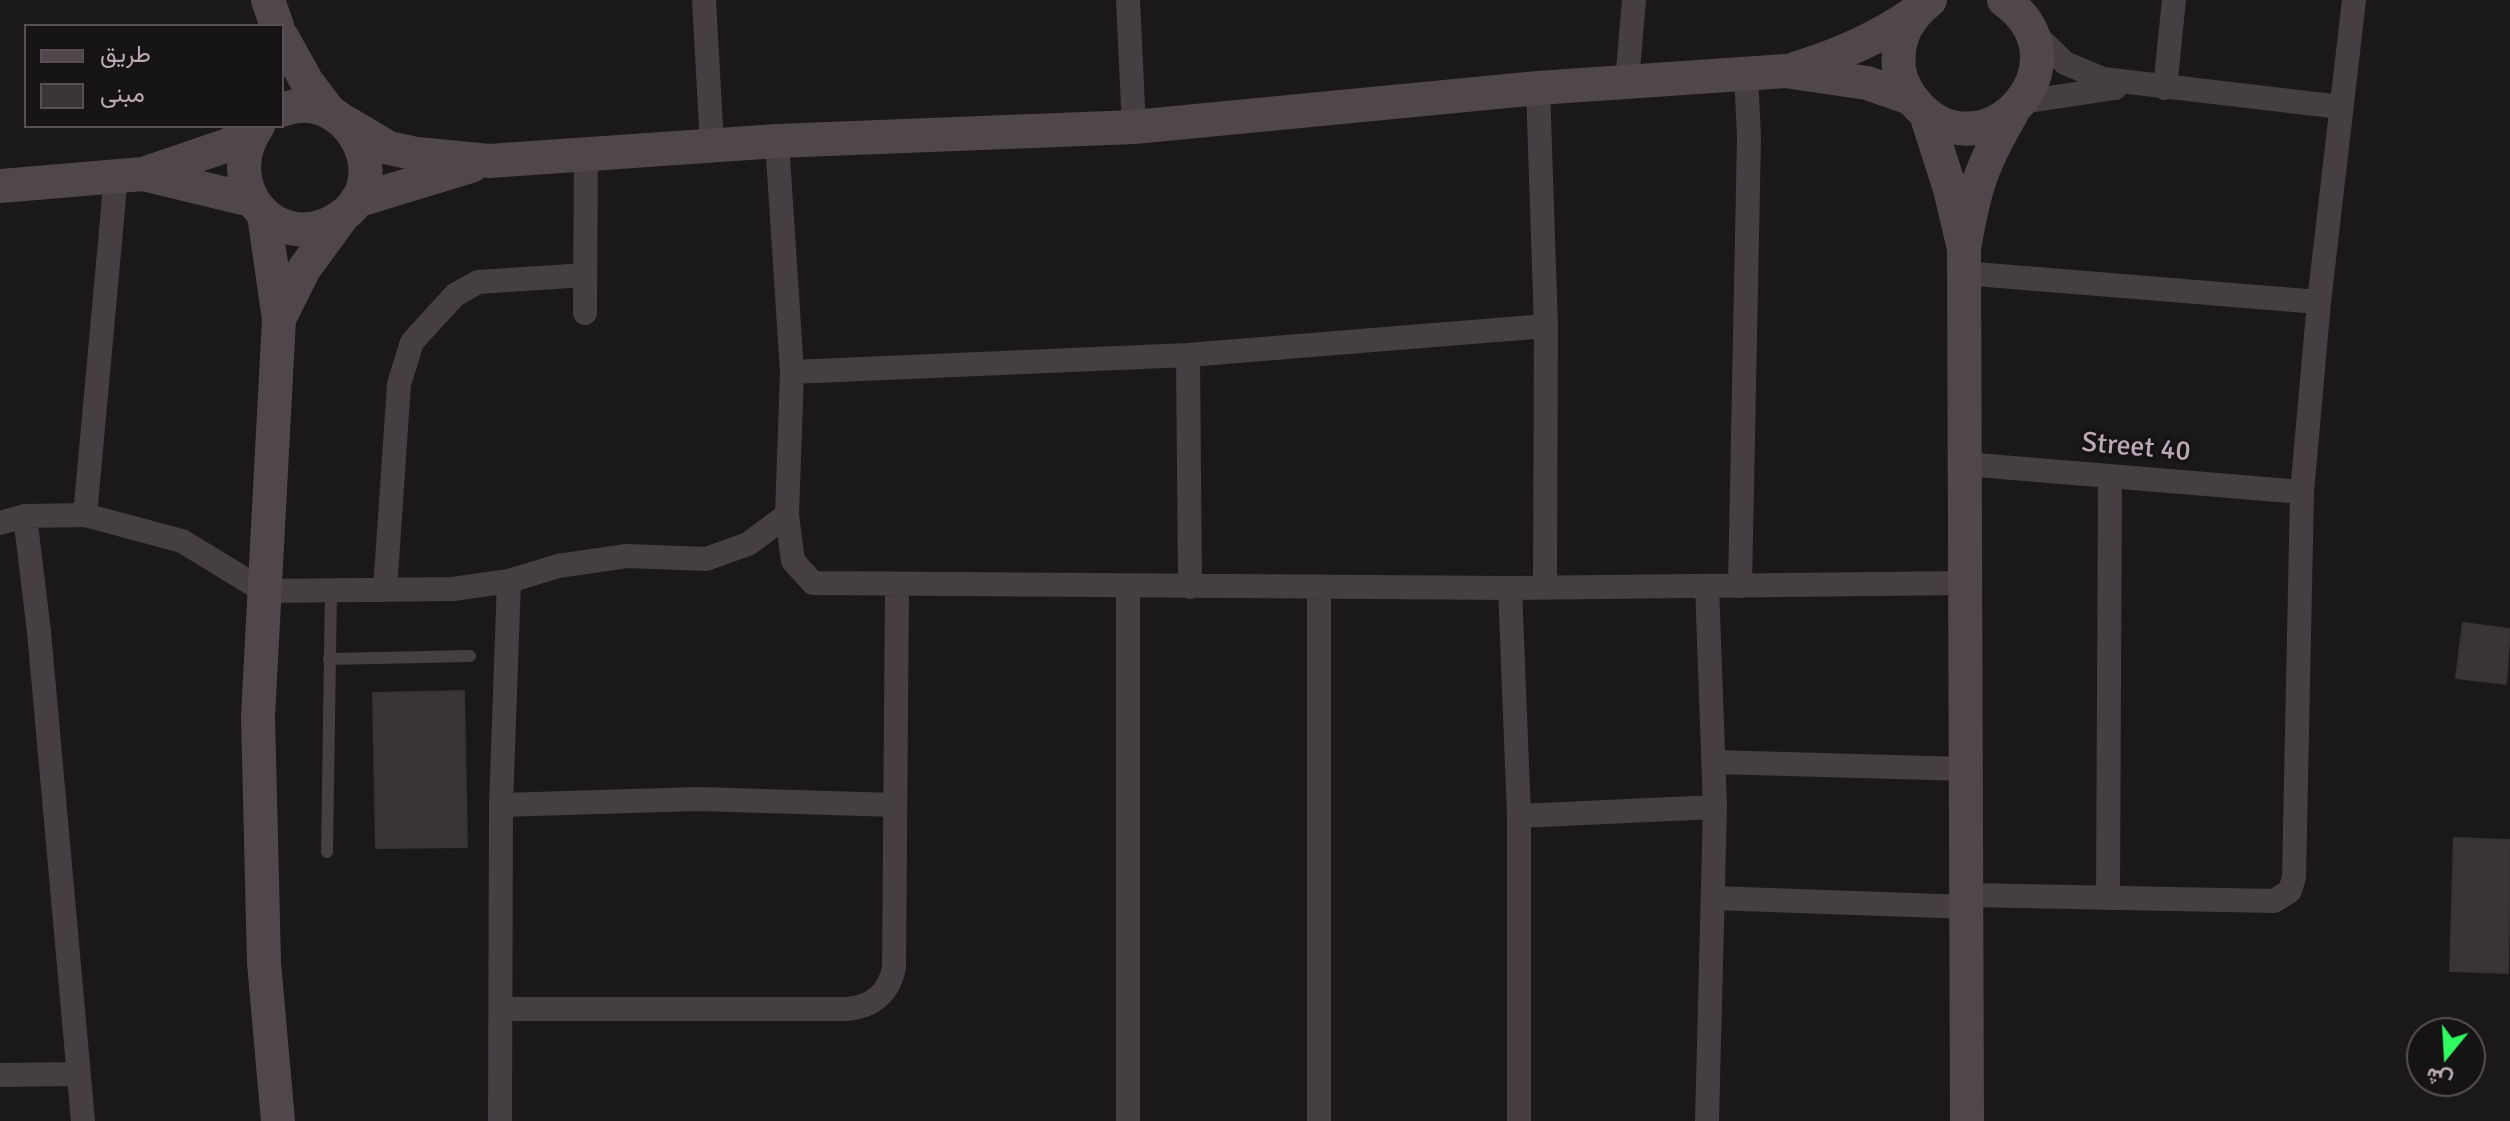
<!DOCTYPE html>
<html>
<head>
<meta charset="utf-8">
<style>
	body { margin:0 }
	#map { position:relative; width:2510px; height:1121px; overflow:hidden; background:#1a1819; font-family:Signika,Vazirmatn,sans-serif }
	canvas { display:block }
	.legend { position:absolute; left:24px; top:24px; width:260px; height:104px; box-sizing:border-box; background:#151314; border:2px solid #574f55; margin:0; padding:10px 14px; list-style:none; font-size:24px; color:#bbaab6 }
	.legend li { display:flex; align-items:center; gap:16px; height:40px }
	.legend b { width:40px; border:2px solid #574f55 }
	.north { position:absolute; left:2406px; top:1017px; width:80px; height:80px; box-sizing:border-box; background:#151314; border:2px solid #574f55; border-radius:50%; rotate:198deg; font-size:22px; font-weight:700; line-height:32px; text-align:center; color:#bbaab6 }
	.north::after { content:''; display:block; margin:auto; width:28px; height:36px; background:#31fa60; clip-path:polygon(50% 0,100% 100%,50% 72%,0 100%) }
</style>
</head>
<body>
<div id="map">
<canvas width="2510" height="1121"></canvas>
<ul class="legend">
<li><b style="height:10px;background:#50474d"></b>طريق</li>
<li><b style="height:22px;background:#393537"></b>مبنى</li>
</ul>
<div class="north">ش</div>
</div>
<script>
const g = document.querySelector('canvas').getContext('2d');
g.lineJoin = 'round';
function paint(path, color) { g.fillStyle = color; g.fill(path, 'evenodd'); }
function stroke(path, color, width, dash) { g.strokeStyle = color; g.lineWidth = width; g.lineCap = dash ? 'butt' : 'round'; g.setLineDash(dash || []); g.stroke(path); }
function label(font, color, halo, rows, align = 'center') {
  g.font = font + ' Signika,sans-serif'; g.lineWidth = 7; g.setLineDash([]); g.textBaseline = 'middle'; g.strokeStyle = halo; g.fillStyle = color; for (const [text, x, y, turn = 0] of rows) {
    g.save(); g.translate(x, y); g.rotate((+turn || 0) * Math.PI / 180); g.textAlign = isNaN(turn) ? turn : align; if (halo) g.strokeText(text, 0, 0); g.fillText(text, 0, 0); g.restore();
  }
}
const building = new Path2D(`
	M2463 623 2510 629 2506 684 2456 678Z
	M464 691 467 847 376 848 373 693Z
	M2454 838 2510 840 2508 973 2450 971Z`);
const lane = new Path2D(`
	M329 659 470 656
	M327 852 331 590`);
const street = new Path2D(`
	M704 0 712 145
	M1128 0 1134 127
	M2033 32 2065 63 2103 79 2341 107
	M1627 82 1634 0
	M1538 88 1546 326 1545 588
	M2165 88 2174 0
	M2022 102 2115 88
	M777 141 792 372 787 515 793 561 813 583 1510 588 1966 583
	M1963 273 2319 302
	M585 313 586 154
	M1188 355 1190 587
	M792 372 1188 355 1546 326
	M1965 464 2302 492
	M85 515 116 176
	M25 516 39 632 83 1121
	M0 523 25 516 85 515 182 541 264 591 453 589 509 581 558 566 627 556 706 559 748 544 787 515
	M1740 586 1749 137 1746 74
	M1510 588 1519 816V1121
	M385 590 399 384 412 342 455 295 478 282 585 275
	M1714 762 1967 769
	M501 805 698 799 895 805
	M1519 816 1715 807
	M1968 895 2274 901 2290 891 2294 877 2302 492 2319 302 2354 0
	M1713 898 1968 907
	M2108 898 2110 476
	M501 1009H847C872 1007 889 993 894 968L897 586
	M0 1075 78 1074
	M500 1121 501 805 509 581
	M1128 1121V587
	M1319 1121V587
	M1707 1121 1715 807 1707 586`);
const secondary = new Path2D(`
	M268 0 277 26
	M1930 0C1907 18 1896 39 1899 69 1901 84 1909 96 1919 107 1986 176 2091 63 2004 0
	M282 37 307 82 329 111
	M1797 68C1840 55 1877 39 1914 13
	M1926 114 1950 189 1964 249C1974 189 1981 166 2012 113
	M347 123 389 148 417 154 489 161 777 141 1134 127 1538 88 1785 71 1867 83 1910 98
	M258 126C216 185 277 258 339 218 399 180 347 85 282 110
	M143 174 251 200
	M0 186 143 174 228 145 257 127
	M356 201 471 166
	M264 215 279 319 304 269 342 217
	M1964 249 1967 1121
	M278 1121 264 963 258 716 279 319`);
const streetNames = [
	["Street 40",2136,448,5]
];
paint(building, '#393537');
stroke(building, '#373234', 2);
stroke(lane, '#453e42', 12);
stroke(street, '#453e42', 24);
stroke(secondary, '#50474d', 34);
label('28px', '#bbaab6', '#151314', streetNames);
</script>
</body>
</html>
